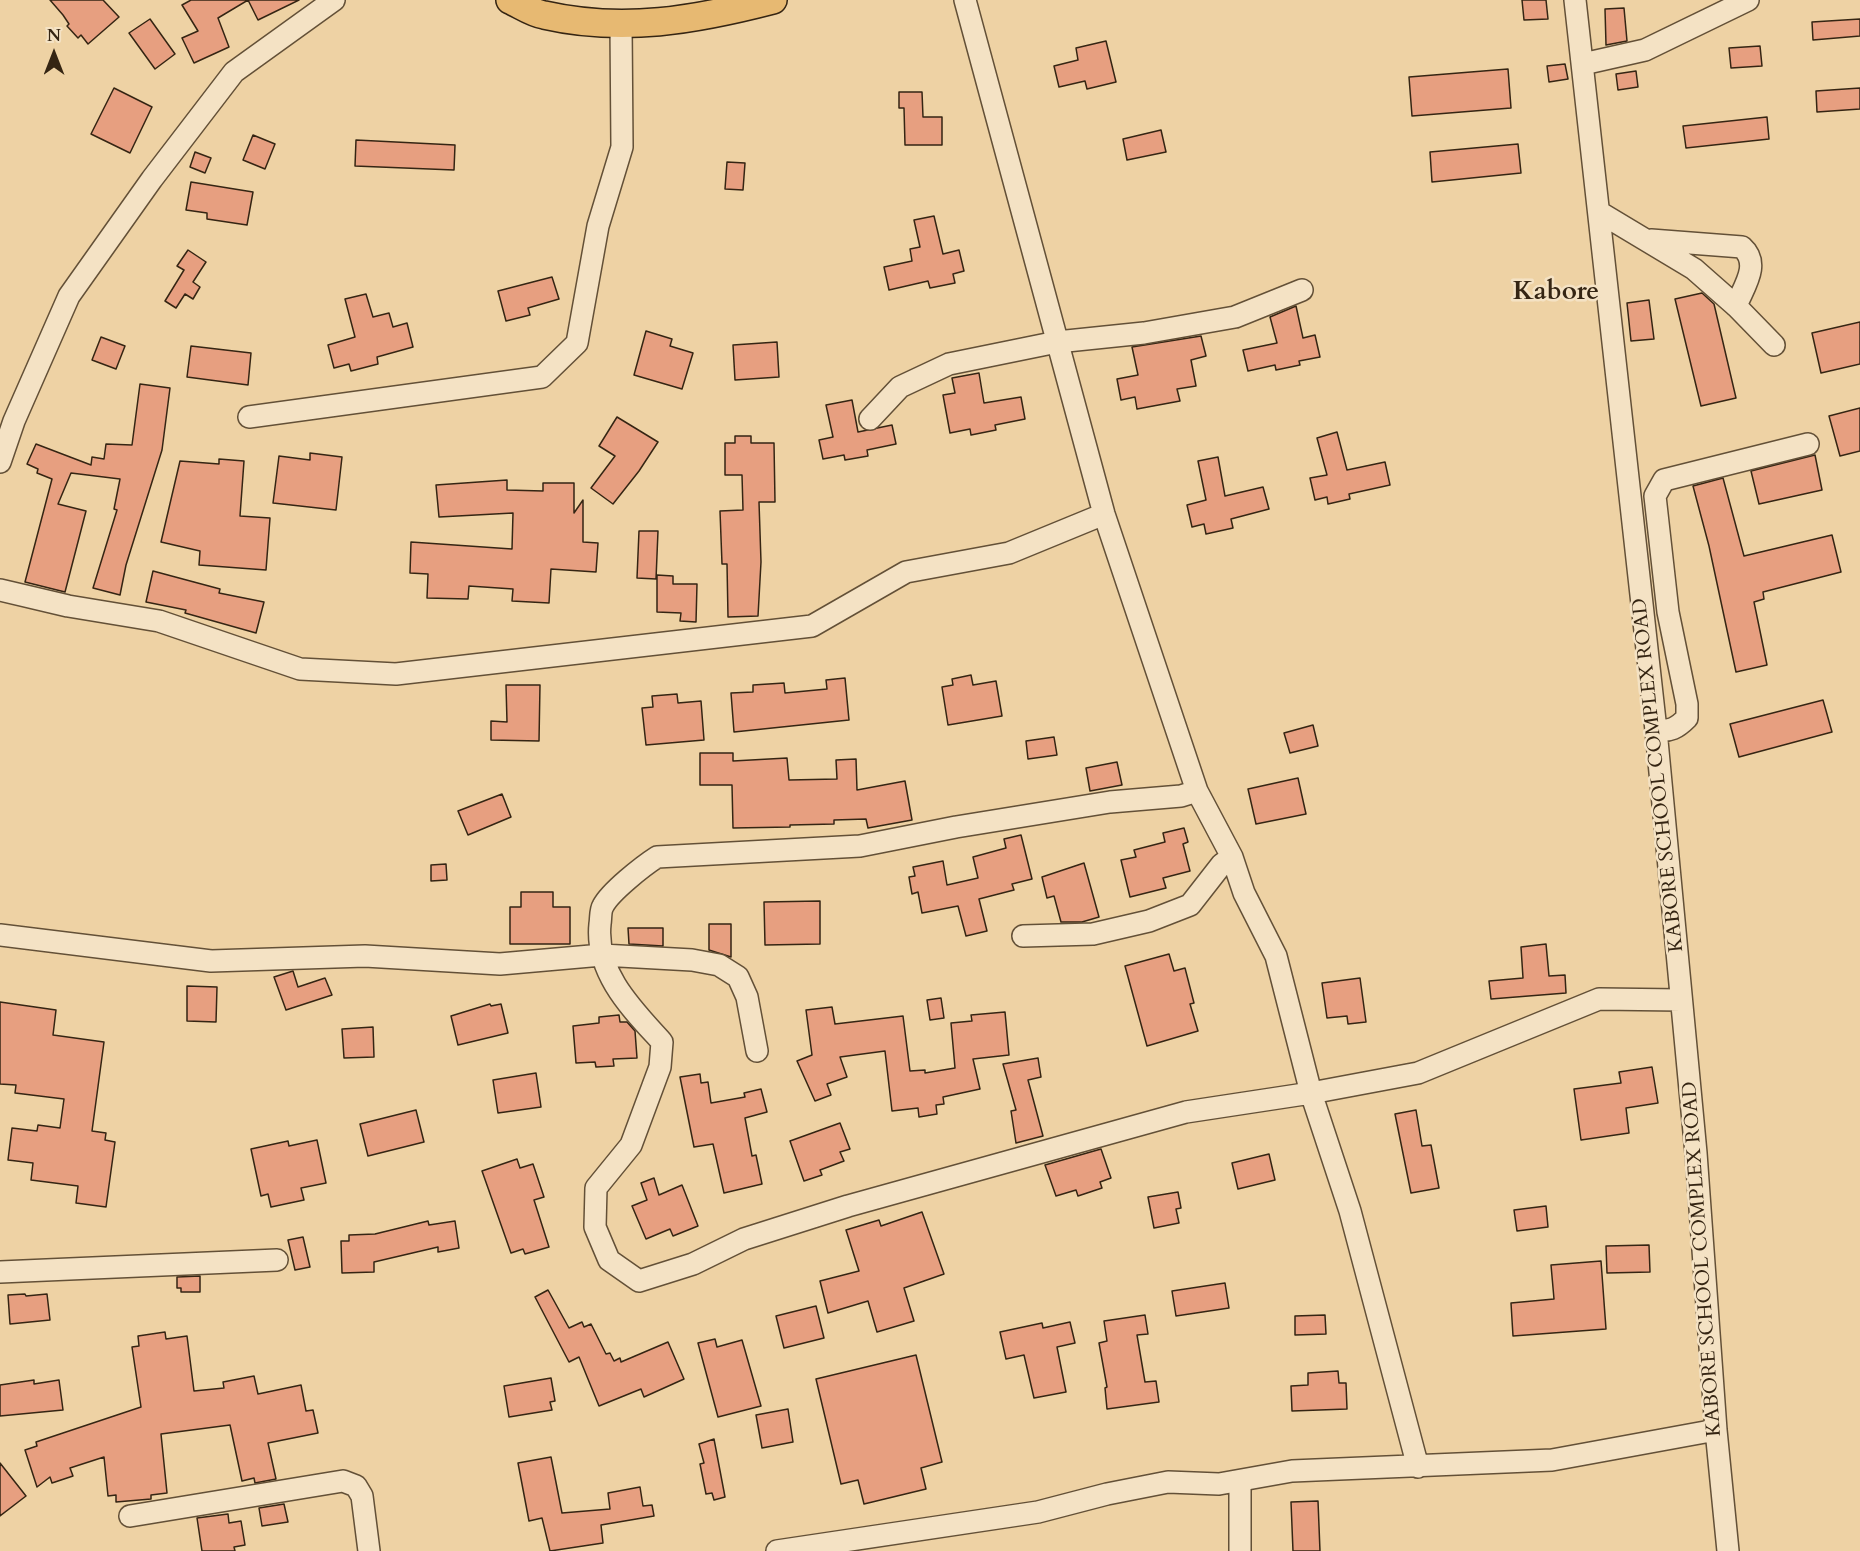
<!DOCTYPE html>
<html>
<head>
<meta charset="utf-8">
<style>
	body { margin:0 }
	#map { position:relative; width:1860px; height:1551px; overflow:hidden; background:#eed2a4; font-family:Cardo,serif }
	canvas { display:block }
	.north { position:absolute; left:24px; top:24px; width:60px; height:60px; -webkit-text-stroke:4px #f4e2c4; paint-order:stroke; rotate:0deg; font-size:16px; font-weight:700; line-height:24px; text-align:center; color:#352513 }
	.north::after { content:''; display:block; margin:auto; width:21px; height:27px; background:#352513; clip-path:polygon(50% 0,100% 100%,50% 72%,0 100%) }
</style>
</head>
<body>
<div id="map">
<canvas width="1860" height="1551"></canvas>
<div class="north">N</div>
</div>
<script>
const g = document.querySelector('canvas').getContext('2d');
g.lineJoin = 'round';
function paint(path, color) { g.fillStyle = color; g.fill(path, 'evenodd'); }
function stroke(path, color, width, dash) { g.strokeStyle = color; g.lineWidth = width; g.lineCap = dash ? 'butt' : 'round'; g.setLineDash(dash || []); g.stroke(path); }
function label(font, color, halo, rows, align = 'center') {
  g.font = font + ' Cardo,serif'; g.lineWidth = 5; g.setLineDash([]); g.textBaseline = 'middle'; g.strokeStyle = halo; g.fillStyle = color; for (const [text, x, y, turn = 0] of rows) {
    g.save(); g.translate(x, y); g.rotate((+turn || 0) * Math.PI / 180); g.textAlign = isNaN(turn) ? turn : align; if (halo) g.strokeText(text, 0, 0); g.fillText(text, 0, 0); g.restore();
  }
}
const building = new Path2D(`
	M50 0H103L119 17 88 44 81 35 78 38 67 26 69 24 63 15Z
	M191 0H248L218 18 229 47 194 63 182 38 198 31 182 5Z
	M248 0H299L258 20Z
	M1522 0H1546L1548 19 1524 20Z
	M1624 8 1627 41 1606 45 1605 9Z
	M150 19 175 54 155 69 129 33Z
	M1860 19V36L1813 40 1812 22Z
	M1106 41 1116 82 1087 89 1085 81 1059 87 1054 66 1078 60 1076 48Z
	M1760 46 1762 66 1731 68 1729 48Z
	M1565 64 1568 79 1549 82 1547 66Z
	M1508 69 1511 108 1412 116 1409 77Z
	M1636 71 1638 87 1618 90 1616 74Z
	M114 88 152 107 130 153 91 134Z
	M1860 88V109L1817 112 1816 91Z
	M899 92H922L923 117H942V145H905L904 108H899Z
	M1767 117 1769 139 1686 148 1683 126Z
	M1161 130 1166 152 1127 160 1123 139Z
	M253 135 275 144 265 169 243 160Z
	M356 140 455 145 454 170 355 166Z
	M1518 144 1521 173 1432 182 1430 152Z
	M195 152 211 158 205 173 190 167Z
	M727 162 745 163 743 190 725 189Z
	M191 182 253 192 247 225 207 219V213L186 210Z
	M934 216 943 254 959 250 964 271 953 274 955 283 930 288 928 281 889 290 884 267 912 261 910 249 920 247 914 220Z
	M188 250 206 262 193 282 200 287 193 299 185 294 176 308 165 301 184 270 177 266Z
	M552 277 559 299 528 308 530 315 506 321 498 291Z
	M1702 293 1714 304 1736 398 1701 406 1675 299Z
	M366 294 373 317 389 313 393 327 407 323 413 347 377 357 378 364 351 371 349 364 334 368 328 345 355 337 345 299Z
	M1649 300 1654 339 1631 341 1627 303Z
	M1296 306 1303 338 1315 335 1320 357 1299 361 1300 365 1276 370 1275 365 1248 371 1243 350 1277 343 1270 317Z
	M1860 322V364L1821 373 1812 333Z
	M646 331 672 339 670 346 693 353 682 389 634 375Z
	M1201 336 1206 356 1191 360 1196 386 1177 389 1180 401 1137 409 1135 397 1121 400 1117 379 1138 375 1132 347Z
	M101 337 125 346 116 369 92 360Z
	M777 342 779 377 735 380 733 345Z
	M191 346 251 353 248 385 187 377Z
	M979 373 984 403 1021 397 1025 419 995 425 996 430 971 435 970 429 950 433 943 395 955 393 952 378Z
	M140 384 170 388 162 450 126 565 120 595 93 588 117 510 114 509 120 479 71 473 58 504 86 511 65 592 25 582 52 479 37 473 38 469 27 464 36 444 91 465 92 457 104 459 106 444 132 445Z
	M852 400 858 432 892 425 896 444 867 450 868 456 845 460 844 455 823 459 819 440 833 437 826 405Z
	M1860 408V451L1840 456 1829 416Z
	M617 417 658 442 639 471 613 504 591 488 615 456 599 446Z
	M1337 432 1347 470 1385 462 1390 485 1349 494 1350 499 1328 504 1327 497 1315 500 1310 478 1327 475 1317 438Z
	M735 436H751V443H774L775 502H759L761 562 758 616 728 617 727 564H722L720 511 743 510 742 475H725V443H735Z
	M310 453 342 457 336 510 273 503 279 456 310 460Z
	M1815 455 1822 490 1759 504 1751 471Z
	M1218 457 1225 496 1263 487 1269 509 1231 519 1233 528 1206 534 1204 524 1192 527 1187 505 1206 500 1198 461Z
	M219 459 244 461 240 516 270 518 266 570 199 565 200 551 161 542 180 461 219 464Z
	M1723 478 1744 556 1832 535 1841 572 1763 592 1764 599 1754 602 1767 665 1736 672 1709 546 1693 486Z
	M507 480V490L543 491V483H574V513L583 500V542L598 543 596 572 551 569 549 603 512 601 513 589 469 586 468 599 427 598 428 574 410 573 411 542 512 549 513 513 439 517 436 485Z
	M639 531H658L656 579 637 578Z
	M153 571 220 589 219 593 264 602 256 633 185 613 186 610 146 602Z
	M657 575 673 576V584H697L696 622 680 621 681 613 657 612Z
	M971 675 973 685 996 681 1002 716 948 725 942 687 953 685 952 679Z
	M845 678 849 720 734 732 731 693 753 692V685L784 683 785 693 827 689 826 680Z
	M506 685H540L539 741 491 740V721L507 722Z
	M677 694 678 703 701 701 704 740 646 745 642 708 653 707 652 696Z
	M1823 700 1832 732 1739 757 1730 724Z
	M1313 725 1318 746 1290 753 1284 733Z
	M1054 737 1057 755 1028 759 1026 741Z
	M700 753H733V761L787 758 789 780 837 779 836 760 856 759 857 790 905 781 912 820 868 828 866 819 834 820V824L790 825V827L733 828 732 785H700Z
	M1117 762 1122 785 1090 791 1086 768Z
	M1298 778 1306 814 1256 824 1248 789Z
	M502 794 511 817 468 835 458 811Z
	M1184 828 1188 842 1183 844 1190 871 1163 878 1166 888 1130 897 1121 860 1136 857 1134 850 1165 842 1163 833Z
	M1021 835 1032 879 1012 884 1014 890 979 899 987 931 966 936 958 906 922 913 918 892 912 894 909 877 915 876 913 867 943 861 947 885 978 878 973 857 1006 848 1004 839Z
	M1084 863 1099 917 1082 922H1061L1054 896 1047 898 1042 877Z
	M446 864 447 880 431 881V865Z
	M521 892H553V907H570V944H510V907H521Z
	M820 901V944L765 945 764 902Z
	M709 924H731V957L709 950Z
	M628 928H663V946L629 944Z
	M1546 944 1549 976 1565 975 1566 993 1491 999 1489 981 1523 978 1521 947Z
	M1169 954 1174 971 1185 968 1194 1003 1190 1004 1198 1031 1147 1046 1125 966Z
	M293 971 298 987 325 978 332 995 286 1010 274 977Z
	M1360 978 1366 1022 1348 1024 1347 1016 1327 1018 1322 983Z
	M187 986 217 987 216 1022 187 1021Z
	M941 998 944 1018 930 1020 927 1000Z
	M0 1002 56 1010 53 1035 104 1042 92 1131 106 1133 105 1140 115 1142 106 1207 76 1203 78 1186 31 1180 33 1163 8 1160 12 1128 37 1131 38 1125 60 1128 64 1099 15 1093 16 1085 0 1084Z
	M490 1004 491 1006 501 1004 508 1033 458 1045 451 1016Z
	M832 1007 835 1024 903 1016 910 1071 925 1070V1073L955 1068 951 1023 972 1021 971 1015 1005 1012 1009 1055 973 1059 980 1089 943 1097 944 1104 936 1105 937 1114 919 1117 918 1108 892 1111 885 1051 840 1057 847 1077 827 1084 831 1095 815 1101 797 1061 812 1055 806 1010Z
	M619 1015 620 1022H627L635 1031 637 1058 613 1059 614 1066 596 1067 595 1062 576 1063 573 1026 599 1023V1017Z
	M373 1027 374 1057 344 1058 342 1029Z
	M1038 1058 1041 1077 1028 1080 1043 1136 1016 1143 1011 1111 1016 1110 1003 1064Z
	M1652 1067 1658 1103 1626 1108 1629 1133 1581 1140 1574 1089 1621 1083 1619 1072Z
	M536 1073 541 1107 498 1113 493 1080Z
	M700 1074 701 1083 708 1082 711 1103 745 1097 744 1093 761 1089 767 1112 745 1118 752 1156 756 1155 762 1184 724 1193 713 1144 694 1147 680 1077Z
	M416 1110 424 1142 368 1156 360 1124Z
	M1416 1110 1422 1146 1431 1145 1439 1188 1411 1193 1395 1114Z
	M840 1123 850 1149 840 1152 844 1161 820 1170 822 1175 804 1181 790 1141Z
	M317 1140 326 1183 301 1188 304 1200 271 1207 268 1194 261 1196 251 1149 288 1141 289 1146Z
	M1101 1149 1111 1178 1100 1182 1102 1188 1078 1196 1076 1190 1056 1196 1045 1165Z
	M1269 1154 1275 1180 1238 1189 1232 1163Z
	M517 1159 520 1168 533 1164 544 1197 534 1200 549 1247 525 1254 523 1249 511 1253 482 1171Z
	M654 1178 659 1195 682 1185 698 1226 673 1236 670 1229 646 1239 632 1206 647 1200 641 1183Z
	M1178 1192 1181 1208 1176 1209 1179 1223 1154 1228 1148 1197Z
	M1546 1206 1548 1227 1517 1231 1514 1210Z
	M922 1212 944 1274 904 1288 914 1321 877 1332 868 1301 828 1313 820 1281 859 1271 846 1230 879 1220 881 1226Z
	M428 1221 429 1225 455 1221 459 1248 438 1252V1247L374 1262V1272L342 1273 341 1241H349V1235L375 1234Z
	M303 1237 310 1267 295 1270 288 1240Z
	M1649 1245 1650 1272 1607 1273 1606 1246Z
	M1601 1261 1606 1329 1513 1336 1511 1303 1554 1299 1551 1265Z
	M200 1276V1292H181V1288H177V1277Z
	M1225 1283 1229 1308 1176 1316 1172 1291Z
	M548 1290 569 1328 582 1322 584 1327 591 1324 606 1354 610 1353 614 1361 620 1358 621 1362 668 1342 684 1379 644 1397 641 1389 599 1406 579 1357 569 1362 535 1297Z
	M25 1294 26 1296 47 1294 50 1320 10 1324 8 1295Z
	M816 1306 824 1338 784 1348 776 1316Z
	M1145 1315 1148 1334 1137 1335 1145 1382 1156 1381 1159 1402 1107 1409 1105 1388 1107 1387 1099 1343 1107 1341 1104 1321Z
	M1325 1315 1326 1334 1295 1335V1316Z
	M1070 1322 1075 1343 1057 1347 1066 1392 1034 1398 1024 1355 1006 1359 1000 1332 1042 1323 1043 1328Z
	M165 1332 166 1339 187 1336 194 1391 224 1388 223 1382 254 1376 258 1394 301 1385 306 1411 313 1410 318 1433 268 1443 276 1479 255 1483 254 1478 242 1481 230 1425 161 1434 167 1493 151 1495V1499L116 1502V1495L108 1496 104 1457 70 1468 73 1476 52 1483 50 1477 37 1487 25 1450 37 1446 36 1442 141 1407 132 1347 139 1346 138 1336Z
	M715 1339 717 1347 742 1340 761 1406 718 1417 698 1343Z
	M916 1355 942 1462 921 1468 926 1489 864 1504 858 1480 841 1484 816 1379Z
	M1338 1371 1339 1383H1346L1347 1409 1292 1411 1291 1386 1308 1385V1373Z
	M551 1378 555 1401 550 1402 552 1410 509 1417 504 1386Z
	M34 1380V1384L59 1380 63 1410 0 1416V1385Z
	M788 1409 793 1442 762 1448 756 1415Z
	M714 1439 725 1497 714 1500 712 1493 706 1494 700 1464 704 1463 699 1444Z
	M551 1457 562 1513 610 1509 608 1493 640 1487 643 1506 652 1505 654 1516 601 1525 603 1543 550 1551 542 1518 529 1521 518 1463Z
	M0 1463 26 1496 0 1516Z
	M1318 1501 1320 1551H1293L1291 1502Z
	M284 1504 288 1522 262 1526 259 1508Z
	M228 1514 229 1523 241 1521 245 1545 234 1547 235 1551H202L197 1518Z`);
const minor = new Path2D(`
	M965 0 1104 514 1197 791 1232 857 1244 893 1276 956 1311 1093 1350 1211 1418 1467
	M1575 0 1656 730 1696 1153 1716 1430 1728 1551
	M1583 64 1645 50 1748 0
	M1599 212 1694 269 1736 306 1774 345
	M1651 240 1742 247C1761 264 1744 286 1736 306
	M249 417 542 377 577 343 598 226 622 147 621 25
	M870 419 900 387 949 364 1057 342 1144 333 1235 317 1302 290
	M0 462 14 421 69 296 152 179 234 72 334 0
	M0 590 68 606 159 621 300 669 396 674 812 626 906 572 1009 553 1104 514
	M1656 730C1670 732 1677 728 1687 718V704L1668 612 1655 496 1664 480 1808 444
	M1197 791 1181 796 1110 802 956 827 860 846 657 857C643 866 610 892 603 906 600 911 601 919 600 924 595 973 632 1009 662 1042L660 1067 631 1145 596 1188 595 1227 609 1260 639 1281 693 1264 744 1239 848 1206 1186 1112 1311 1093 1418 1073 1599 999 1681 1000
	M0 935 211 961 365 956 500 964 602 955 692 960 719 965 738 977 747 997 757 1051
	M1023 936 1093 934 1149 921 1190 905 1222 864 1232 857
	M0 1272 277 1260
	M1240 1482V1551
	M130 1516 343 1481 356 1486 362 1496 369 1551
	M777 1551 1038 1512 1107 1494 1168 1482 1219 1484 1292 1471 1552 1460 1716 1430`);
const major = new Path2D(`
	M510 0C521 5 532 13 544 15 623 33 696 20 773 0`);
const streetNames = [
	["KABORE SCHOOL COMPLEX ROAD",1659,775,-96],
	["KABORE SCHOOL COMPLEX ROAD",1703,1259,-94]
];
const districtNames = [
	["Kabore",1556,293]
];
paint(building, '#e79f80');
stroke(building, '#352513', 1.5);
stroke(minor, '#635037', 24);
stroke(major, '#352513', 30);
stroke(minor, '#f4e2c4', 21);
stroke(major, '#e7b972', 27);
label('20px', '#352513', '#f4e2c4', streetNames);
label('bold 26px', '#352513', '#f4e2c4', districtNames);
</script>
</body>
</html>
